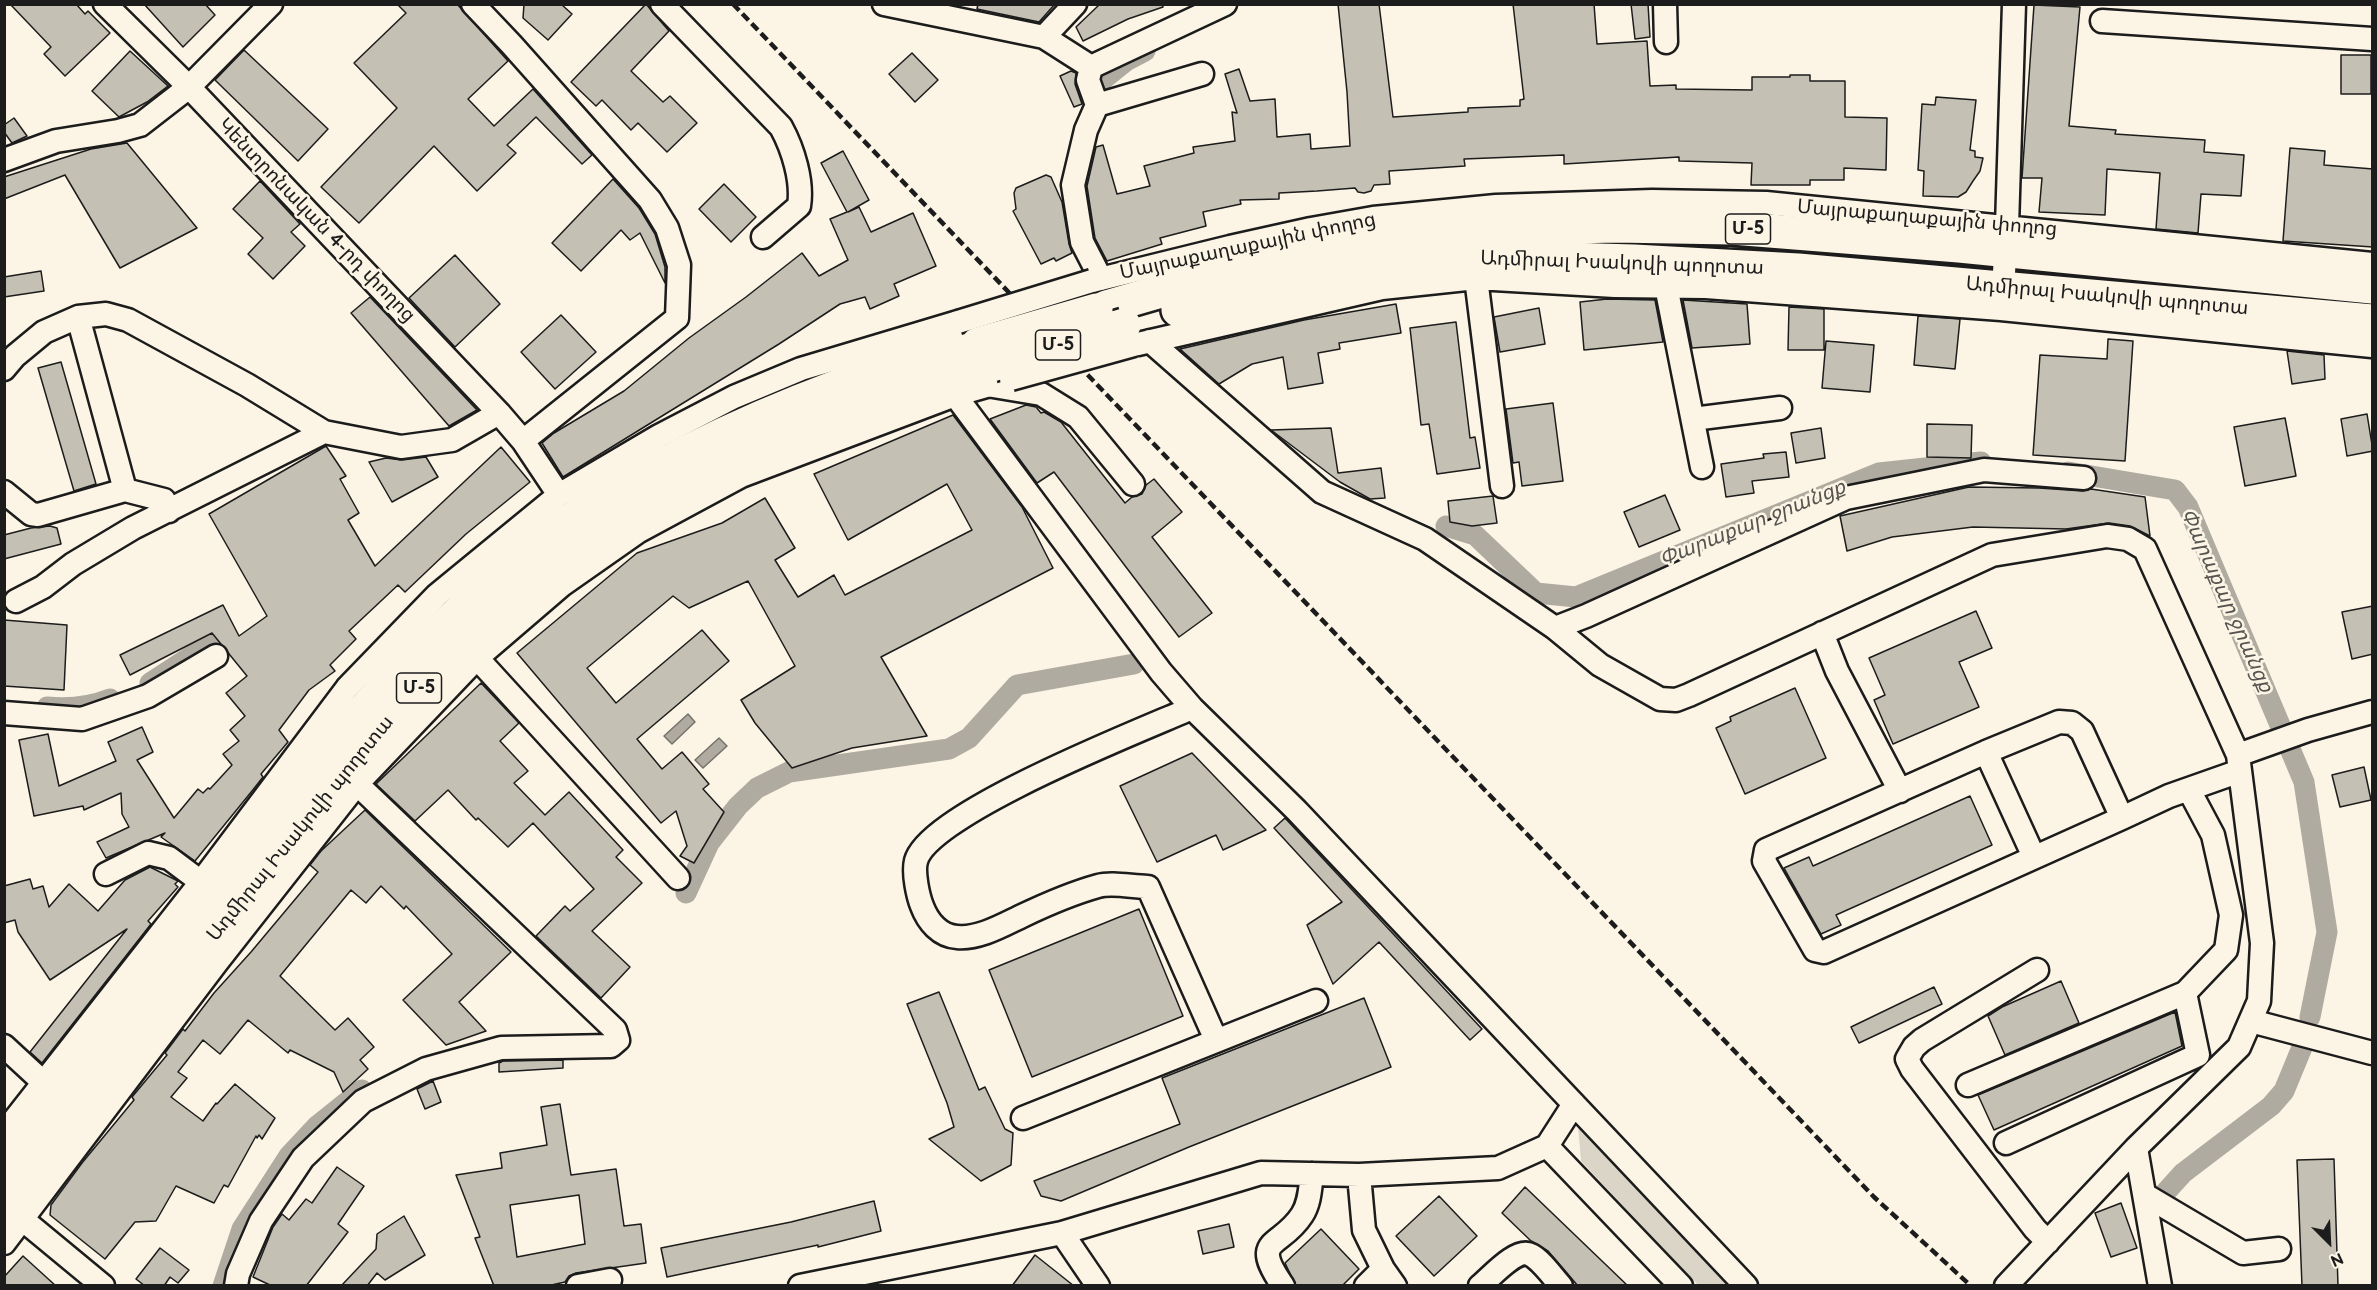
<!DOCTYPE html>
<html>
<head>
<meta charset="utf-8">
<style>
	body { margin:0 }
	#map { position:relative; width:2377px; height:1290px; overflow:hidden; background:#fcf5e5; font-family:"Balsamiq Sans",sans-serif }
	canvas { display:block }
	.frame { position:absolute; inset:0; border:6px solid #1c1c1c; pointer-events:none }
	.north { position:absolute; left:2299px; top:1212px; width:60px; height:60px; -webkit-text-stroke:4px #fcf5e5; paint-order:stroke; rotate:156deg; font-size:16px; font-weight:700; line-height:24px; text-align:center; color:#1c1c1c }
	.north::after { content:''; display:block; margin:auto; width:21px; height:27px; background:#1c1c1c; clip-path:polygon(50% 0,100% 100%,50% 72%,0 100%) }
</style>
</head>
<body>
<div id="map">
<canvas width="2377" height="1290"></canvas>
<div class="frame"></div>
<div class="north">N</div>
</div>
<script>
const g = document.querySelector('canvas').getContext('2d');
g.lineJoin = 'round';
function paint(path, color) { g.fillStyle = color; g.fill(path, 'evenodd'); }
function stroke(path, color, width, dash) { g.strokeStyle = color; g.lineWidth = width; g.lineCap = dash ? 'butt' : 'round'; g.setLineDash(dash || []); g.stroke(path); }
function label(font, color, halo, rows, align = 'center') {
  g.font = font + ' "Balsamiq Sans","Noto Sans Armenian",sans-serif'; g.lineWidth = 5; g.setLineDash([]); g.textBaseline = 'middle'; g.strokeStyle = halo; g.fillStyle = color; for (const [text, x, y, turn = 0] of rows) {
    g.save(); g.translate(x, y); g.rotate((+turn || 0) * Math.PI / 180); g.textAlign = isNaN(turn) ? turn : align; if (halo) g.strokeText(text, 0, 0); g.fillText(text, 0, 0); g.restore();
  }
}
const green = new Path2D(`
	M1578 1126 1588 1129 1740 1285H1698L1581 1161Z`);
const water = new Path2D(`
	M688 714 695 722 672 744 664 736Z
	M719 738 727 746 703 768 695 760Z`);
const canal = new Path2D(`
	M1101 81 1126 61 1145 51
	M2068 472 2175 490 2188 507 2304 782 2327 932 2310 1017
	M1446 526 1475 535 1536 593 1576 597 1879 473 1981 462
	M150 683 219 638
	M47 707C69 709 90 707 110 699
	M686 893 709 843 738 806 757 788 789 772 949 749 969 738 1017 685 1134 664
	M2164 1194 2183 1173 2271 1106 2284 1091 2303 1045
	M223 1286 242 1229 289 1156 317 1126 362 1090`);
const building = new Path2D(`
	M10 4H76L85 14 88 11 110 33 65 76 44 54 51 47Z
	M144 4H205L215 15 183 47Z
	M397 4H457L508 61 468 99 494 126 533 89 592 155 582 164 536 117 507 145 516 153 477 191 434 146 359 223 321 187 397 108 354 63 406 13Z
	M524 4H561L572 14 548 40 523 18Z
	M646 4 669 31 631 71 663 102 670 96 697 123 667 152 638 123 631 130 602 100 596 106 571 82Z
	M978 4H1055L1039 22 977 9Z
	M1100 4H1163V7L1128 19 1083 41 1076 27Z
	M1338 4H1379L1393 117 1468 112V108L1520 106V100L1524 99 1513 4H1594L1597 44 1647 41 1650 86 1676 85V89L1752 90V77H1790V75H1810V81H1845V117L1887 118 1886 170 1844 168V180H1810V185H1751L1752 163 1679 161V157L1564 164V155L1464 159 1465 166 1389 171 1390 184 1374 185 1371 191 1364 193 1358 192 1355 188 1317 191 1279 193V199L1240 200 1241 204 1203 212 1206 226 1160 238 1162 244 1107 261 1095 238 1087 186 1096 147 1103 145 1117 194 1150 186 1144 166 1194 153 1193 147 1235 141 1232 112 1237 113 1225 74 1239 69 1250 101 1275 99 1277 137 1310 134 1311 149 1350 146 1347 92Z
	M1631 4H1648L1650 37 1635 39Z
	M2034 5 2080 7 2069 126 2116 130 2115 134 2205 140 2204 152 2244 155 2241 196 2201 194 2198 233 2156 229 2160 173 2107 169 2105 215 2039 212 2042 178H2022Z
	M244 50 328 129 298 161 215 80Z
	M130 51 168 86 147 102 119 117 92 91Z
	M912 53 938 80 915 102 889 74Z
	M2341 55H2371V94H2341Z
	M1071 71 1076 73 1075 84 1082 104 1074 107 1060 76Z
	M1936 97 1976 100 1970 150 1975 151V157L1983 158 1980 171 1973 181 1966 192 1958 197 1923 196 1924 171 1918 170 1922 104 1935 105Z
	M14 118 27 136 12 143 4 132V125Z
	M127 143 197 228 120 268 65 175 4 199V177L91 149Z
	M2290 148 2325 151 2324 165 2373 169V247L2283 241Z
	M843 151 869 200 848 212 859 207 871 232 913 213 936 266 894 284 899 296 870 309 865 297 840 304 779 344 563 477 542 443 554 433 624 391 689 338 746 297 802 253 819 276 848 260 830 219 847 212 821 163Z
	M1046 175 1051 177 1062 202 1069 244 1072 253 1056 261 1054 258 1041 264 1013 211 1016 209 1014 193 1016 188Z
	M613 179 639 208 655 234 665 267V283L640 233 630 240 621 230 581 271 552 243Z
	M260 181 300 224 291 232 305 246 273 279 248 254 263 238 233 209Z
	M724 184 756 217 731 242 699 209Z
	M455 255 500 304 455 347 409 298Z
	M41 271 44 291 4 297V277Z
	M370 297 477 410 449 426 351 313Z
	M1607 299 1655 300 1663 342 1584 350 1580 302Z
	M1683 300 1747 304 1750 344 1692 348Z
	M1396 304 1401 333 1339 343 1340 349 1318 353 1323 383 1288 389 1283 357 1252 364 1219 384 1180 349 1304 320Z
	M1789 307 1824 309V350H1788Z
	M1539 308 1545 344 1500 352 1494 317Z
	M561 315 596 352 555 389 521 352Z
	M1918 316 1960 319 1955 369 1914 365Z
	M1456 322 1470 438 1475 437 1480 468 1437 474 1429 424 1421 425 1410 328Z
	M2108 339 2133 341 2125 461 2033 455 2040 355 2107 359Z
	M1826 341 1874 345 1870 392 1822 388Z
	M2287 351 2324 355 2325 379 2292 384Z
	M61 362 96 484 74 491 38 368Z
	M1553 403 1563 481 1522 486 1519 462 1513 463 1506 409Z
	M1026 405 1036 407 1041 413 1044 412 1061 422 1125 503 1132 497 1142 494 1146 485 1154 479 1182 512 1152 537 1212 613 1179 637 1054 472 1037 483 990 419Z
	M2367 414 2373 451 2347 456 2341 419Z
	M953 415 1022 507 1053 568 881 657 927 736 852 748 792 768 755 723 741 700 795 666 748 581 689 608 673 596 587 668 616 703 702 630 729 661 637 739 662 769 682 752 709 784 703 789 724 812 694 863 680 856 687 846 676 811 661 823 517 653 637 553 722 523 765 498 795 548 775 560 798 597 834 575 845 595 972 530 947 484 848 540 814 474Z
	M2285 418 2296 476 2245 486 2234 427Z
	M1927 424 1972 425 1971 458 1927 457Z
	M1331 428 1338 473 1381 468 1385 498 1370 499 1340 482 1271 430Z
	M1821 428 1825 458 1796 463 1791 433Z
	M326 446 346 476 340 479 359 513 348 520 375 566 501 447 530 482 466 534 405 592 398 585 349 631 356 639 330 665 335 671 309 690 279 730 288 742 261 774 263 777 252 791 195 861 161 837 165 833 106 858 97 842 129 827 122 814 121 793 84 810 83 806 34 816 19 740 48 734 59 786 116 761 108 742 142 727 153 752 137 760 174 818 198 789 203 793 208 788 210 789 232 765 223 754 239 741 230 730 245 716 226 693 247 676 212 633 130 675 120 655 223 605 239 636 267 616 209 514Z
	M1786 452 1789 477 1752 481 1754 493 1726 497 1721 464 1764 458 1763 454Z
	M426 457 438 477 392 502 369 462 386 458 402 460Z
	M1969 487 2039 488 2083 491 2091 489 2145 497 2150 536 2130 526 2109 523 2066 529 1973 527 1892 537 1847 551 1840 516Z
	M1665 495 1680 530 1639 547 1624 512Z
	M1493 496 1497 523 1472 526 1450 522 1448 501Z
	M50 526 57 528 61 544 4 559V535L31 528Z
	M2373 606V654L2352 659 2342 612Z
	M1976 611 1992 648 1959 662 1979 707 1893 744 1874 700 1885 695 1869 658Z
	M4 620 67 625 64 690 4 686Z
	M481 683 519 723 500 741 528 771 514 783 545 815 569 792 623 850 616 857 642 883 592 931 630 967 601 998 536 936 565 906 570 911 594 889 533 823 508 847 478 818 476 820 448 790 415 821 376 784Z
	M1795 688 1826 758 1745 794 1716 728 1731 721 1730 717Z
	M1192 753 1266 830 1223 850 1216 835 1157 862 1120 786Z
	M2364 767 2371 800 2340 807 2332 775Z
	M1970 796 1992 845 1836 915 1841 925 1821 934 1784 868 1809 857 1813 866Z
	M365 810 511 952 459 1002 486 1031 446 1045 403 1000 452 954 406 906 404 909 381 886 366 903 351 890 280 976 335 1030 348 1018 374 1047 360 1060 368 1069 343 1092 334 1072 290 1050 288 1053 248 1020 220 1054 203 1040 178 1072 187 1078 171 1097 203 1121 216 1103 217 1104 235 1084 275 1118 262 1139 259 1135 257 1138 256 1136 228 1187 224 1185 214 1203 176 1186 156 1221 135 1222 105 1259 50 1215 51 1205 82 1163 134 1100 132 1097 167 1055 165 1053 183 1029 185 1031 214 993 251 952 318 872 310 865 321 851Z
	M1285 818 1482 1029 1470 1040 1379 942 1333 984 1307 925 1342 902 1274 828Z
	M150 867 178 881 175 884 178 887 148 921 151 924 42 1063 30 1052 127 929 50 980 18 932 15 920 4 923V886L30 879 33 889 43 886 49 907 69 884 98 911 125 880Z
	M1139 909 1183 1016 1032 1077 989 970Z
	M2061 981 2079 1023 2005 1055 1988 1016 2002 1007Z
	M1934 987 1942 1004 1859 1043 1851 1027Z
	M939 992 979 1090 985 1087 1005 1129 1013 1133 1011 1165 981 1181 929 1139 954 1127 947 1103 907 1004Z
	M1364 998 1391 1067 1189 1147 1061 1201 1041 1196 1034 1181 1180 1124 1162 1078Z
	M2175 1012 2182 1046 1994 1130 1978 1095Z
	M563 1060V1068L499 1072V1063L503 1061Z
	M433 1081 441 1102 425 1109 417 1089Z
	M560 1104 571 1175 616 1169 624 1226 641 1224 646 1263 576 1273 569 1276 565 1282 547 1286H494L475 1238 480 1237 456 1175 502 1168 500 1153 547 1145 541 1107ZM579 1195 585 1244 517 1257 510 1205Z
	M2334 1159 2338 1286H2302L2297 1160Z
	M337 1167 364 1186 338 1224 348 1232 306 1286H272L253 1277 273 1227 282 1214 289 1220 306 1199 312 1203Z
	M1525 1187 1628 1286H1578L1548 1251 1531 1241 1502 1213Z
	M1439 1196 1477 1236 1434 1276 1396 1236Z
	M874 1201 881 1231 818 1247V1245L667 1277 661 1248 791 1222Z
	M2121 1203 2137 1248 2111 1257 2095 1213Z
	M404 1216 425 1255 385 1280 377 1273 367 1286H341L376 1249 377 1234Z
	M1229 1224 1234 1247 1203 1254 1198 1231Z
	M1321 1229 1359 1269 1342 1286H1296L1285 1263Z
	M160 1248 189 1270 178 1283 170 1277 164 1286H145L136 1279Z
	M1035 1255 1074 1286H1012Z
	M23 1256 56 1286H4V1277Z`);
const minor = new Path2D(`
	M105 4 189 87 499 413 523 441 559 495
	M473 4 511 44 650 200 667 228 679 265 677 318 523 441
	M662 4 781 127C793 149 803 181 799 206L763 237
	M884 4 1044 37 1091 67
	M1665 4 1666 42
	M2102 21 2372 39
	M1044 37 1075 4
	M1091 67 1088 80 1097 105 1086 130 1073 185 1082 242 1101 279
	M1091 67 1225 4
	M1097 105 1202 74
	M4 160 56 141 118 131 140 125 189 87 271 4
	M1663 271 1702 467
	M1476 278 1502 486
	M1092 281 1230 247 1311 229 1373 218 1496 206 1652 201 1766 203 2372 264
	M2002 303 2007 226 2014 4
	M78 317 125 490
	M1150 341 1322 492 1425 539 1555 628 1600 665 1660 699 1676 700 1689 695 1992 555 2107 536 2128 539 2145 549 2238 755 2262 943 2259 1001 2239 1047 2136 1148 2006 1286
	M1138 344 1382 288 1476 278 1615 286 1706 287 2001 309 2372 346
	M4 369 15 356 44 332 78 317 106 314 128 320 247 385 324 432 401 447 452 440 499 413
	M993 386 1041 394 1078 417 1133 484
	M955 395 1161 672 1192 708 1297 811 1746 1286
	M1693 419 1780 408
	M4 492 31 514 38 515 125 490 164 500 169 511
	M16 601 43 587 73 564 133 528 324 432
	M1555 628 1586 616 1846 498 1984 470 2084 478
	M1822 633 1837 671 1900 791
	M477 658 678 878
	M1192 708C1142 730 929 813 916 861 913 873 918 896 922 906 928 922 940 936 957 937 979 939 1003 925 1022 916 1045 905 1073 893 1098 886 1112 882 1133 887 1148 887L1216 1040
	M4 713 82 719 148 696 216 656
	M1986 752 2034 857
	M2238 755 2308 730 2372 712
	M2122 818 2082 731 2072 723 2059 722 1986 752 1766 850 1764 861 1815 950 1824 952 2122 818 2169 796 2240 771
	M106 874 148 853 169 858 201 882
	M2037 970 1922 1040 1914 1047 1907 1059 1912 1069 2035 1229 2048 1242
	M2251 1021 2372 1053
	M4 1046 44 1083
	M1968 1085 2185 993 2226 950 2231 915 2213 835 2189 790
	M1023 1118 1316 1001
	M4 1133 201 882 347 688 437 595 559 495 659 436 734 397 801 369 958 322
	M2006 1143 2198 1055 2185 993
	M1547 1146 1681 1286
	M2136 1148 2160 1286
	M1359 1175 1364 1230 1383 1269 1395 1286
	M2145 1195 2243 1253 2279 1249
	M22 1219 103 1286
	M1062 1233 1098 1286
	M4 1243 217 962 357 784 477 658 562 585 639 531 741 476 955 395 1011 379
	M236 1286 238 1274 261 1221 303 1158 363 1101 426 1069 501 1048 611 1046 618 1040 615 1030 357 784
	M578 1286 610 1280
	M800 1286 1062 1233 1261 1173 1359 1175 1498 1168 1547 1146 1574 1104
	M1283 1286C1249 1237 1280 1249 1302 1215 1310 1203 1310 1188 1312 1174
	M1366 1286 1383 1269
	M1480 1286C1491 1277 1517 1247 1531 1255 1542 1261 1552 1276 1561 1286`);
const highway = new Path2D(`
	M1106 307 1248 266 1376 244 1491 229 1615 226 1732 228 1959 246 2372 287
	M1178 310 1227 296 1367 269 1494 257 1634 261 1798 270 2372 321
	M4 1169 323 756C401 667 493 568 595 504 683 448 779 406 877 372 910 361 944 353 978 344
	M4 1210C77 1116 149 1022 221 928 333 781 448 632 605 529 723 451 857 406 992 365`);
const rail = new Path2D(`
	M733 4 1874 1197 1971 1286`);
const minorBridge = new Path2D(`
	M958 322 1092 281
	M1011 379 1134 345`);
const highwayBridge = new Path2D(`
	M978 344 1096 310
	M992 365 1124 325`);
const shields = [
	[1748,229,45],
	[1058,345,45],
	[419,688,45]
];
const shieldNames = [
	["Մ-5",1748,229],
	["Մ-5",1058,345],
	["Մ-5",419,688]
];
const streetNames = [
	["Մայրաքաղաքային փողոց",1927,219,5],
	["Կենտրոնական 4-րդ փողոց",316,221,46],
	["Մայրաքաղաքային փողոց",1248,247,-12],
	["Ադմիրալ Իսակովի պողոտա",1622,264,2],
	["Ադմիրալ Իսակովի պողոտա",2107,297,5],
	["Ադմիրալ Իսակովի պողոտա",301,829,-51]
];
const waterNames = [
	["Փարաքար ջրանցք",1753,524,-22],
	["Փարաքար ջրանցք",2226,601,66]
];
paint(green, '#dbd5c8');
paint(water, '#b0aba1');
stroke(water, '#75726c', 1.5);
stroke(canal, '#b0aba1', 21);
paint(building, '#c4c0b3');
stroke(building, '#1c1c1c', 1.5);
stroke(minor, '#1c1c1c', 27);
stroke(highway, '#1c1c1c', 38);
stroke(minor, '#fcf5e5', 22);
stroke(highway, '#fcf5e5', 33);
stroke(rail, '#1c1c1c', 4.5, [9, 4.5]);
stroke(minorBridge, '#1c1c1c', 27, []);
stroke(highwayBridge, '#1c1c1c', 38, []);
stroke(minorBridge, '#fcf5e5', 22);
stroke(highwayBridge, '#fcf5e5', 33);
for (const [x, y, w] of shields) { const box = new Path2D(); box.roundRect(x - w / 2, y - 15, w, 30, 4.5); g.fillStyle = '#fcf5e5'; g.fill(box); stroke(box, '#1c1c1c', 1.5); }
label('bold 18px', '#1c1c1c', null, shieldNames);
label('20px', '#1c1c1c', '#fcf5e5', streetNames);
label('italic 21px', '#575551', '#fcf5e5', waterNames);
</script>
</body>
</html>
